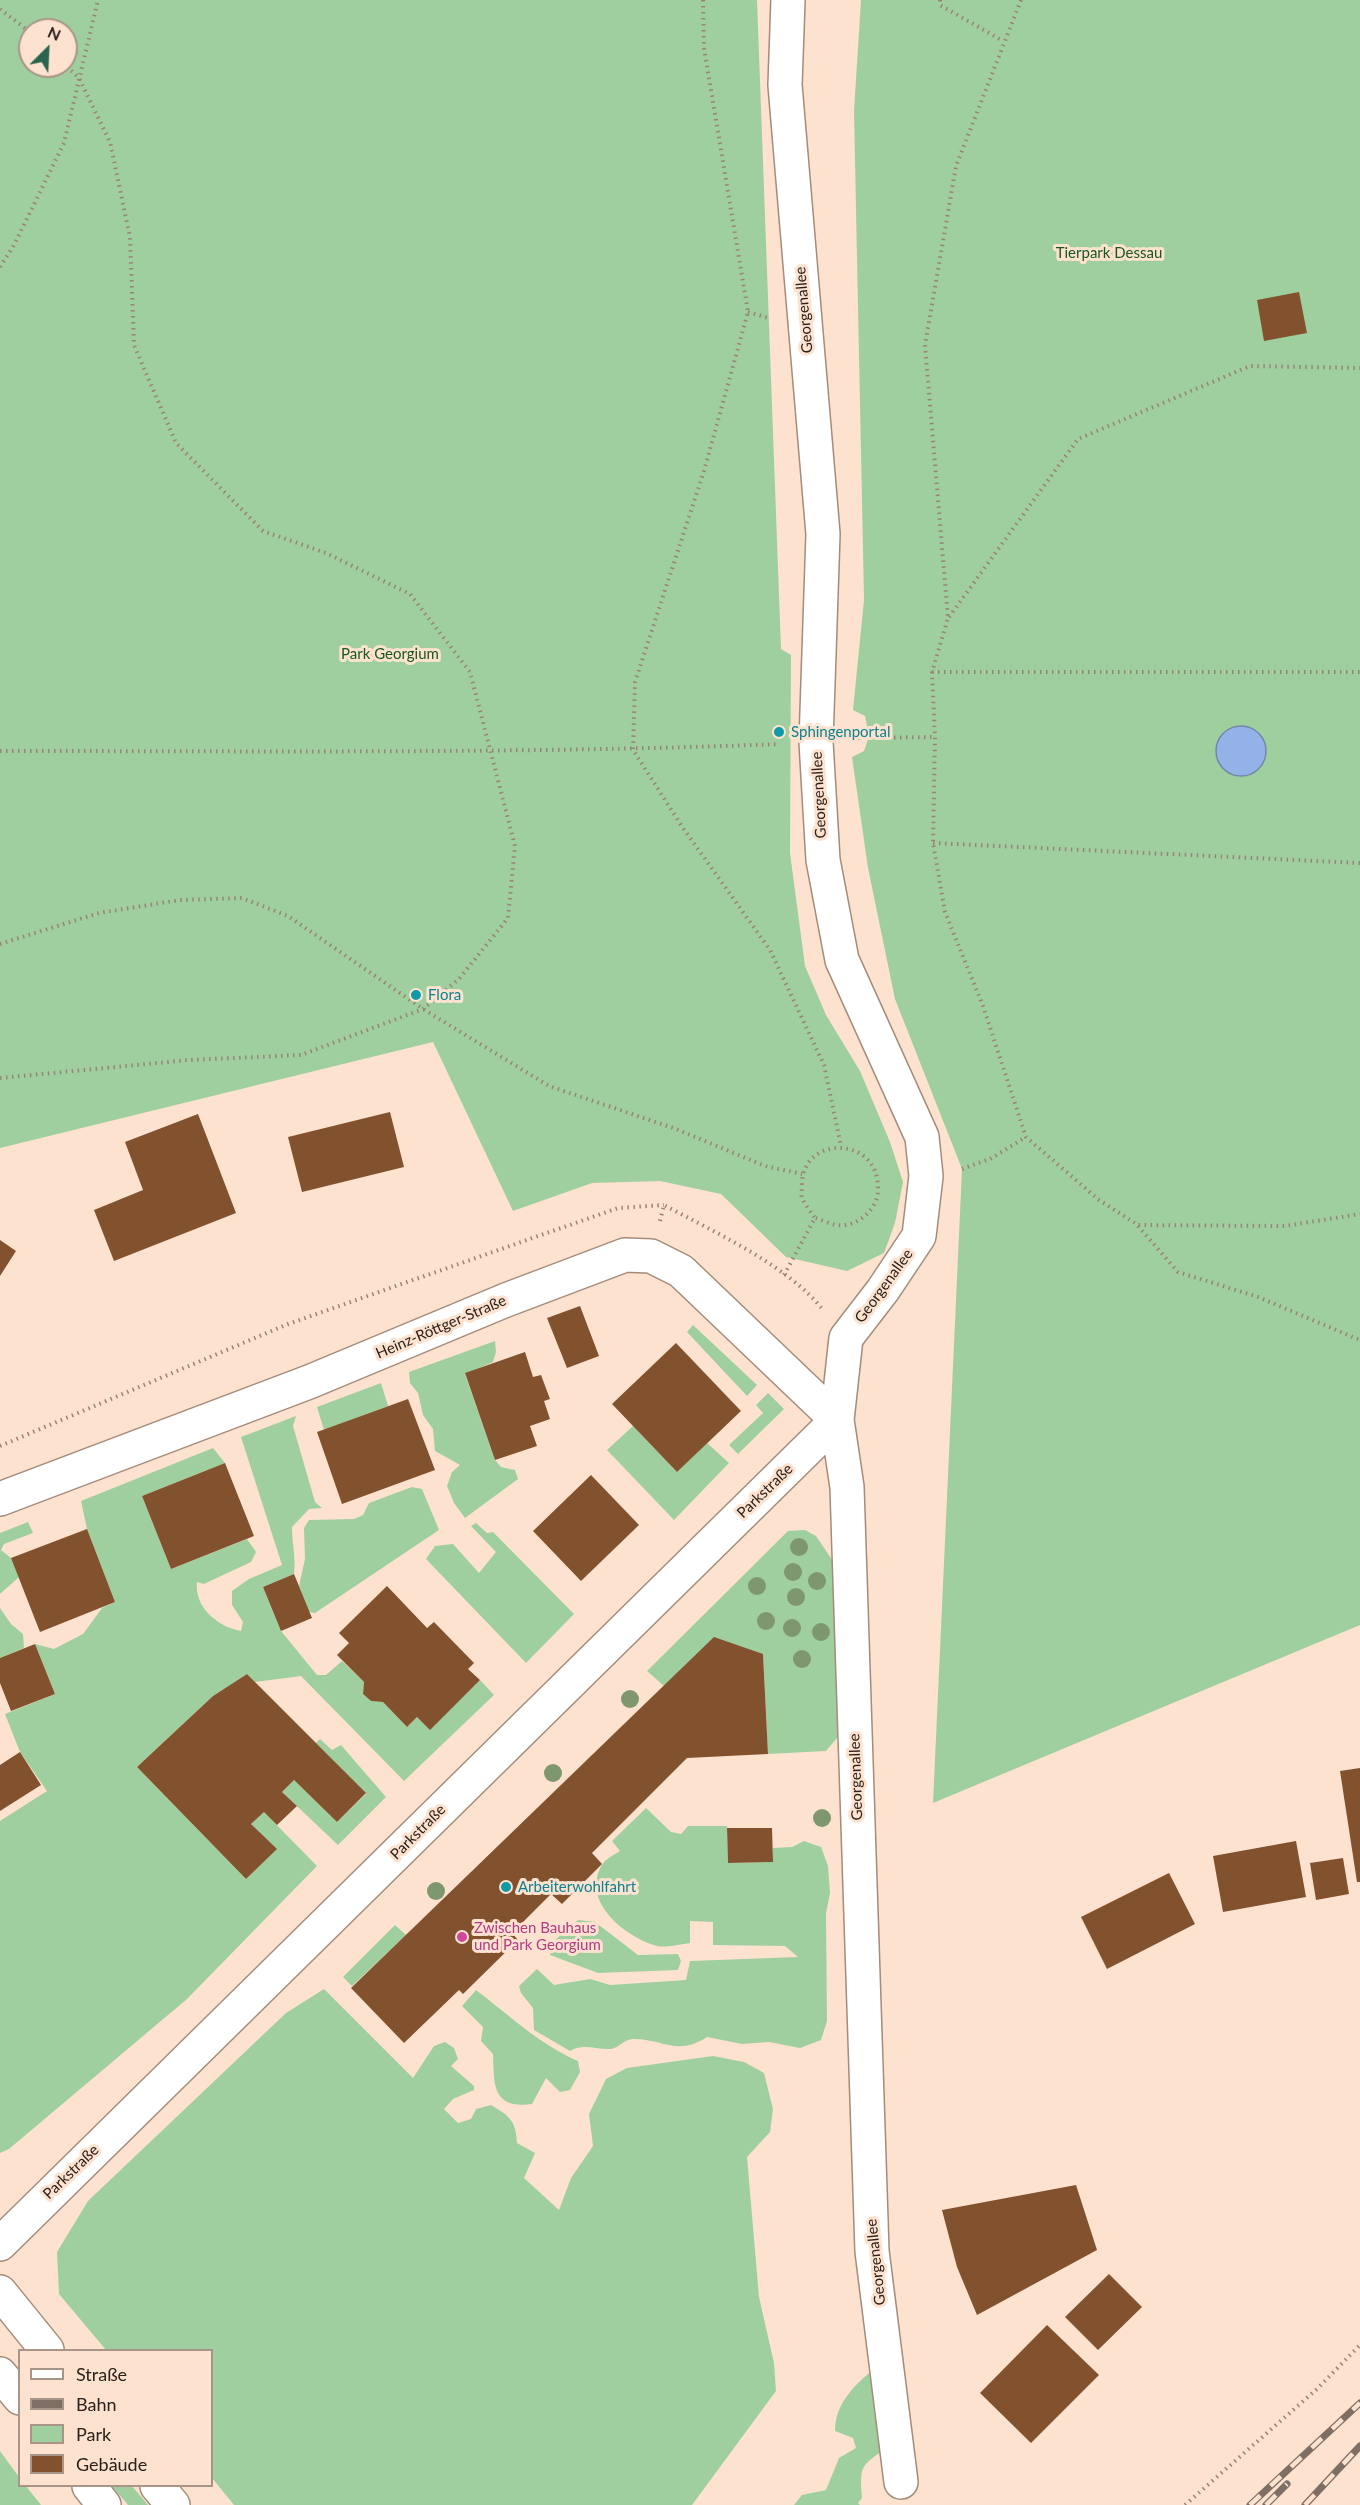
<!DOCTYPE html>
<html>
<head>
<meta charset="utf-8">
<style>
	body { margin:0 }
	#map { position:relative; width:1360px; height:2505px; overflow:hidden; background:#fde2d0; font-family:Lato,sans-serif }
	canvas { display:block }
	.legend { position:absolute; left:18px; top:2349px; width:195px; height:138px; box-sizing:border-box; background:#fde2d0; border:2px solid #a99587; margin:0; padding:8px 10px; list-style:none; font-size:18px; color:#2b211a }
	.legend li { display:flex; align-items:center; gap:12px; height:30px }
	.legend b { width:30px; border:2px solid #a99587 }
	.north { position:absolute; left:18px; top:18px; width:60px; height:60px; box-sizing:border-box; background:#fde2d0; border:2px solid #a99587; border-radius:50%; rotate:24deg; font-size:16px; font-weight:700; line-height:24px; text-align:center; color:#2b211a }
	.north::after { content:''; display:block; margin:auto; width:21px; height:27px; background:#2b654f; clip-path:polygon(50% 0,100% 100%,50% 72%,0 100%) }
</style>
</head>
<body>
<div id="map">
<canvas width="1360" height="2505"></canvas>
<ul class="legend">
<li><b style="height:8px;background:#fff"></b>Straße</li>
<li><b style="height:8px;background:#7f6e63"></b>Bahn</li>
<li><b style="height:16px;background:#a0cf9f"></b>Park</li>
<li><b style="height:16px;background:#82512d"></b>Gebäude</li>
</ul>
<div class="north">N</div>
</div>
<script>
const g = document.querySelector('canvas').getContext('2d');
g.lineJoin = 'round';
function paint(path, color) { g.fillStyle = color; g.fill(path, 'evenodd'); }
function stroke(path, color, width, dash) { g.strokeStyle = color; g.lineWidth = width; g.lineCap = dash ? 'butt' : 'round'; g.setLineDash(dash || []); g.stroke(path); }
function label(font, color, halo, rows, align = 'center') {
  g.font = font + ' Lato,sans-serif'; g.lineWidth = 6; g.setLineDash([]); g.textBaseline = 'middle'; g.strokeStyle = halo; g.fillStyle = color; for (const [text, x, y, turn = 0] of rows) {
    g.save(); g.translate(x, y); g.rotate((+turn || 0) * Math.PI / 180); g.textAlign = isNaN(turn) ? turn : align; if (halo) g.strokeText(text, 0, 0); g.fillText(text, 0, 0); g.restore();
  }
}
const green = new Path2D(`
	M0 0H757L781 649 791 655 790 853 805 966 826 1015 860 1071 890 1142 903 1182 895 1223 884 1253 847 1271 786 1257 721 1194 660 1181 592 1183 513 1211 433 1042 0 1148ZM30 30H66V66H30Z
	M861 0H1360V1625L933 1803 962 1169 895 999 868 868 852 757 864 751 869 736 865 716 853 710 864 600 854 111Z
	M693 1325 757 1385 747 1396 687 1332Z
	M495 1341 496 1352 493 1362 465 1374 495 1460 501 1467 515 1470 518 1479 465 1518 454 1503 447 1486 452 1472 460 1465 435 1451 433 1429 423 1415 418 1393 410 1383 409 1372Z
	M381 1383 388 1406 324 1430 317 1407Z
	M768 1393 784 1409 738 1454 729 1445 763 1413 756 1405Z
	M296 1416 293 1426 315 1502 322 1508 309 1509 292 1527C292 1543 296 1558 294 1574L263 1587 281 1631 317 1675H326L342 1661 364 1682 363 1694 371 1701 383 1702 407 1727 417 1717 430 1729 480 1680 494 1695 404 1781 301 1676 255 1682 247 1674 213 1696 137 1767 246 1879 276 1849 251 1824 264 1812 317 1866 187 1999 9 2149 0 2153V1821L47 1791 20 1752 5 1714 55 1694 35 1644 54 1649 83 1634 102 1608 115 1602 87 1529 81 1501 213 1448 225 1463 142 1496 171 1569 247 1539 256 1552 251 1562 204 1584 197 1582C194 1607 218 1627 241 1631L243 1622 232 1605V1591L249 1579 282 1565 241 1437Z
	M633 1426 677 1472 707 1443 729 1463 674 1520 607 1450Z
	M412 1487 422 1489 439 1530 315 1613 309 1612 299 1586 305 1559 304 1528 309 1520 354 1519 363 1515 369 1503Z
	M28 1522 33 1533 4 1544 1 1550 11 1558 19 1577 0 1594V1533Z
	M476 1523 487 1533 493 1532 574 1614 526 1663 426 1559 435 1546 453 1544 479 1573 496 1552 471 1526Z
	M805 1530 816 1536 833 1561 838 1737 826 1751 768 1754 763 1654 664 1686 647 1671 788 1531Z
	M0 1608 11 1624 23 1634 24 1648 0 1658Z
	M320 1739 332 1750 341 1745 386 1797 338 1845 282 1792 294 1780 337 1822 366 1794 316 1743Z
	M646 1808 671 1832 681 1834 688 1826H727L728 1863 772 1862 773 1848 792 1847 804 1841 821 1847 828 1866 830 1893 826 1913 827 2021 821 2040 800 2048 769 2042 742 2044 707 2037C677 2057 662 2038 632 2039 624 2040 618 2048 611 2049 596 2050 584 2043 570 2051L534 2030 533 2008 521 1993 519 1986 537 1969 554 1985 590 1979 610 1985 686 1980 690 1961 798 1957 785 1946 713 1945V1922L690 1921V1943C681 1944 666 1948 657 1946 625 1937 580 1901 602 1865 605 1859 614 1855 620 1851L612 1841Z
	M578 1920 595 1922 638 1955 678 1954 681 1961 678 1970 598 1973 550 1955 555 1940Z
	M395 1925 406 1935 352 1986 343 1977Z
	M324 1989 413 2078 434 2046 445 2042 454 2048 458 2059 451 2066 474 2086V2090L453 2099 444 2109 458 2123 471 2119 476 2109 491 2105C510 2116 516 2121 517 2143L535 2153 524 2178 559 2210 571 2178 593 2146 589 2114 606 2079 627 2068 713 2056 744 2062 764 2073 773 2109 770 2132 747 2157 759 2297 774 2363 776 2391 692 2505H234L212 2478V2350H106L59 2294 57 2252 88 2201 286 2013Z
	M476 1990C509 2015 539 2044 578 2061L580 2072 570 2090 560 2092 546 2078 532 2104C492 2109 494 2085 493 2054L481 2041 483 2027 462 2006Z
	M874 2369 884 2450C859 2466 860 2469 862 2498L858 2503 860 2505H794L802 2495 826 2490 839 2458 856 2448 853 2438 835 2431C835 2404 854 2385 874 2369Z
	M0 2451 19 2477 20 2486H26L41 2505H0Z
	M112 2486H132L148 2505H128Z`);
const water = new Path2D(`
	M1216 751a25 25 0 1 1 50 0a25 25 0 1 1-50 0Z`);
const building = new Path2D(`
	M1299 292 1307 333 1264 341 1257 300Z
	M390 1112 404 1167 302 1192 288 1137Z
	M198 1114 236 1213 114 1261 94 1210 143 1190 125 1142Z
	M0 1240 16 1251 0 1276Z
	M580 1306 599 1356 567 1368 547 1318Z
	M676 1343 741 1411 677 1472 612 1404Z
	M525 1352 533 1377 541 1375 550 1399 544 1401 550 1419 530 1426 537 1446 495 1460 465 1373Z
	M408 1399 435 1470 342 1504 317 1432Z
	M225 1463 254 1536 171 1569 142 1496Z
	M591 1475 639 1525 581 1581 533 1531Z
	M87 1529 115 1602 40 1632 11 1558Z
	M294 1574 312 1618 281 1631 263 1587Z
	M387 1586 427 1628 434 1622 474 1663 468 1669 480 1680 430 1730 417 1717 407 1727 383 1702 371 1701 363 1694 364 1682 337 1655 349 1643 339 1633Z
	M714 1637 763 1654 768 1754 687 1758 592 1853 602 1864 562 1904 551 1894 512 1933 518 1940 463 1994 459 1990 404 2043 351 1988Z
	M35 1644 55 1694 11 1711 0 1683V1658Z
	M247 1674 366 1793 337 1822 294 1780 282 1792 297 1806 277 1825 264 1812 251 1824 277 1849 246 1879 137 1767 213 1696Z
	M20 1752 41 1785 0 1811V1765Z
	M1360 1768V1882H1357L1340 1771Z
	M727 1828H772L773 1862 728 1863Z
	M1296 1841 1306 1897 1223 1912 1213 1856Z
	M1343 1858 1349 1894 1316 1900 1310 1863Z
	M1169 1873 1195 1924 1107 1969 1081 1917Z
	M1076 2185 1097 2250 977 2315 957 2267 942 2210Z
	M1109 2274 1142 2307 1098 2350 1065 2317Z
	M1047 2325 1099 2375 1031 2443 980 2393Z`);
const path = new Path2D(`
	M703 0 704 48 748 312 704 471 635 682 633 750 683 828 770 950 824 1065 841 1146
	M940 0V5L1003 41
	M1021 0 956 166 925 345 948 618 932 672 935 737 933 843 945 912 983 1006 1026 1137 1099 1200 1138 1225 1285 1226 1360 1214
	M0 9 30 32
	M0 267 14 245 64 143 98 0
	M748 312 768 318
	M949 617 1078 439 1250 366 1360 368
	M932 672H1360
	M852 738 935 737
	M0 751C260 751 520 754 779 744
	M933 843 1360 863
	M0 944 99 913 180 900 242 898 288 916 423 1009 549 1086 676 1129 765 1166 802 1174
	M0 1078 189 1060 301 1055 423 1009 459 979 508 918 515 846 470 672 410 594 326 553 263 531 176 443 134 345 130 237 110 142 79 78 66 66
	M962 1169 990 1159 1026 1137
	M660 1221 664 1205C714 1232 789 1266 823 1310
	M1138 1226 1178 1272 1258 1297 1360 1340
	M784 1275 815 1218C811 1212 805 1205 802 1198 801 1195 802 1189 802 1184 802 1135 880 1135 878 1190 878 1209 857 1228 837 1225 830 1224 822 1220 815 1218
	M0 1446 288 1324 618 1208 664 1205
	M1185 2505 1317 2389 1360 2345`);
const street = new Path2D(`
	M788 0 785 85 823 534 816 742 823 860 842 960 922 1137 926 1176 919 1236 883 1290 846 1338 837 1420 847 1487 872 2251 901 2482
	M0 1499 309 1382 506 1300 625 1255 651 1256 681 1271 837 1420
	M0 2244 837 1420`);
const secondary = new Path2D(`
	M0 2292 47 2350
	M0 2374 20 2398
	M89 2486 104 2505
	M157 2486 173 2505`);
const rail = new Path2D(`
	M1250 2505 1360 2403
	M1266 2505 1287 2484
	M1305 2505 1360 2446`);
const trees = [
	[799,1547],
	[793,1572],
	[817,1581],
	[757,1586],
	[796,1597],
	[766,1621],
	[792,1628],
	[821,1632],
	[802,1659],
	[630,1699],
	[553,1773],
	[822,1818],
	[436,1891]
];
const markers = [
	[779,732,6,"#0f9aa8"],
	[416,995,6,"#0f9aa8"],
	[506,1887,6,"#0f9aa8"],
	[462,1937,6,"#d1479c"]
];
const parkNames = [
	["Tierpark Dessau",1109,253],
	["Park Georgium",390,654]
];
const streetNames = [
	["Georgenallee",804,310,-95],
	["Georgenallee",819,795,-93],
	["Georgenallee",884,1286,-54],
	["Heinz-Röttger-Straße",441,1327,-23],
	["Parkstraße",765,1491,-44],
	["Georgenallee",856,1777,-92],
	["Parkstraße",418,1832,-45],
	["Parkstraße",71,2172,-44],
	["Georgenallee",876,2262,-96]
];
const cultureNames = [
	["Sphingenportal",791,732],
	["Flora",428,995],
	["Arbeiterwohlfahrt",518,1887]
];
const hotelNames = [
	["Zwischen Bauhaus",474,1928],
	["und Park Georgium",474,1945]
];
paint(green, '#a0cf9f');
paint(water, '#94b2e7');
stroke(water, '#7486aa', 1.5);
paint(building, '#82512d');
stroke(street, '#a48b7a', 36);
stroke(secondary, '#a48b7a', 36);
stroke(path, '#978477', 4, [1.5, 4.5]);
stroke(street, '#fff', 33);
stroke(secondary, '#fff', 33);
stroke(rail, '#7f6e63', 7);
stroke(rail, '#fde2d0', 4.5, [14]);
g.fillStyle = '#7e976e';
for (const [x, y] of trees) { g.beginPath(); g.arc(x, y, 9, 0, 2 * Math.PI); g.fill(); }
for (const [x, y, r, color] of markers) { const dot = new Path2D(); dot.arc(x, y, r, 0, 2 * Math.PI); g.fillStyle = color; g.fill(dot); stroke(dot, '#fde2d0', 2); }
label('15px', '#17591d', '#fde2d0', parkNames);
label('15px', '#2b211a', '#fde2d0', streetNames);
label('15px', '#0d838f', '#fde2d0', cultureNames, 'left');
label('15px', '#b23c85', '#fde2d0', hotelNames, 'left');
</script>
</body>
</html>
